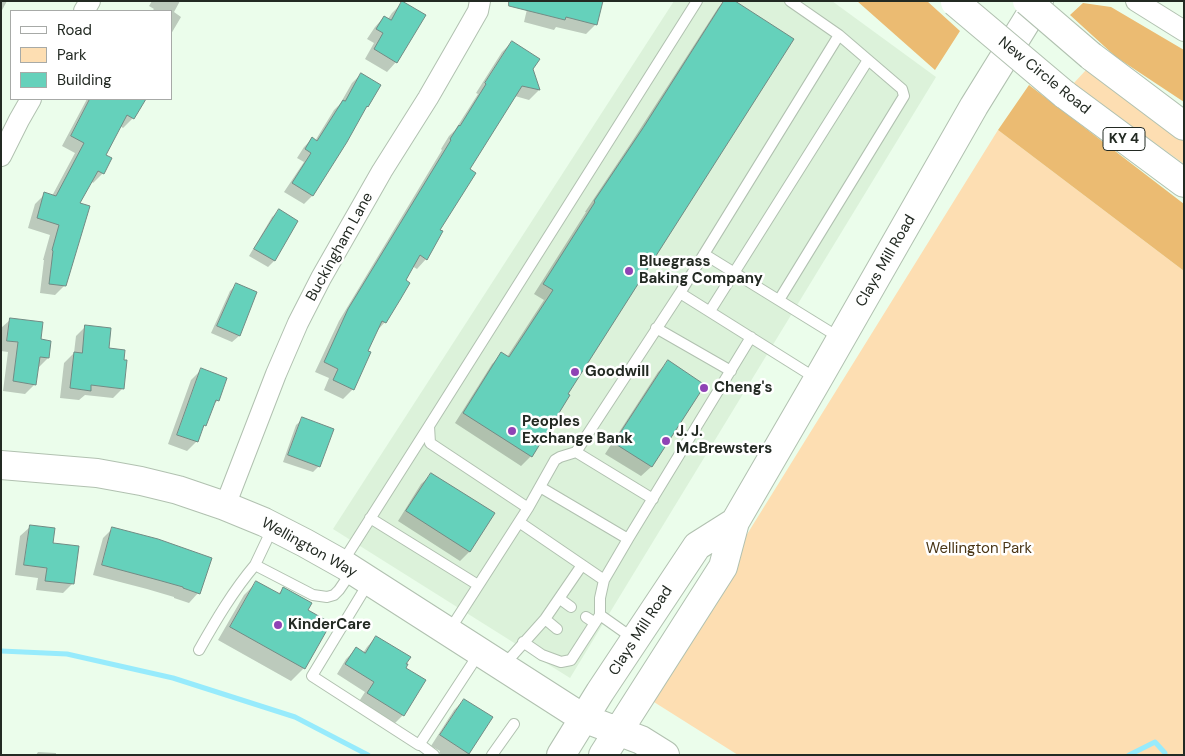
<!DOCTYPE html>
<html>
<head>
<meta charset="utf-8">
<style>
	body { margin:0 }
	#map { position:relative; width:1185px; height:756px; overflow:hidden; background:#ebfdeb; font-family:"DM Sans",sans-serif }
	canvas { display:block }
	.frame { position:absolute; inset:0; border:2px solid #232a23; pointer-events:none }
	.legend { position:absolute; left:10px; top:10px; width:162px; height:90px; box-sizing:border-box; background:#fff; border:1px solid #a7aaa7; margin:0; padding:6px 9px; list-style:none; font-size:15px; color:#232a23 }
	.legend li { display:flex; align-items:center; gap:10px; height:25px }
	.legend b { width:25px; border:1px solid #a7aaa7 }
</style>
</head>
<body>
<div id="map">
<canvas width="1185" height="756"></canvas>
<div class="frame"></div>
<ul class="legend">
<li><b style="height:6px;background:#fff"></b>Road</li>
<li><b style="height:14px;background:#fddeb2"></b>Park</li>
<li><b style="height:14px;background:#65d1bb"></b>Building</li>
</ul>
</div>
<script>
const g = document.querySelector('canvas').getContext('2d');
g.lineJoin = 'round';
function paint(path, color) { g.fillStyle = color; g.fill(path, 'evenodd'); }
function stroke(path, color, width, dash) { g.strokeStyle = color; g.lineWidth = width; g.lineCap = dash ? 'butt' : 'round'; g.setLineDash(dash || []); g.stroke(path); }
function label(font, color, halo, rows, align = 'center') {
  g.font = font + ' "DM Sans",sans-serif'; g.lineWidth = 5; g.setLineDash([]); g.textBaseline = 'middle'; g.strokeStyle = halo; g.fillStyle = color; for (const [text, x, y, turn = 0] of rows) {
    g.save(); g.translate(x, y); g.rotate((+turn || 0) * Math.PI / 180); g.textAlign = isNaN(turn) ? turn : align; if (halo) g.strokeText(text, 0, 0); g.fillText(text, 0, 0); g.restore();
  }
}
const built = new Path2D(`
	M674 1H832L936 77 570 678 333 529Z`);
const green = new Path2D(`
	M1086 70 1184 141V164L1073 84Z
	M998 130 1184 271V755H738L646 697Z`);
const forest = new Path2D(`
	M857 1H927L960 31 935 70Z
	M1083 3 1111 7 1184 50V102L1116 57 1070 15Z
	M1029 85 1184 204V271L998 130Z`);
const shadow = new Path2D(`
	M1 1H7L1 12Z
	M152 1H180L174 12 181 17 171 34V11H152L154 9 149 6Z
	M529 1 596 24 586 34 556 27 554 30 524 22Z
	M724 1 567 394 531 456 521 466 455 423 492 364 502 354 507 357 544 300 534 294 586 212H585L633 140 718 8Z
	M402 3 396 62 387 72 365 59 374 43 367 39 375 27 384 17 388 19 392 13Z
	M512 42 532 69 539 90 529 100 515 96 468 169 439 230 426 259 417 269 412 266 385 322 375 333 353 389 343 399 324 390 329 378 315 372 339 321 442 150 441 149 449 136 455 130 478 94 476 93 502 52Z
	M361 74 367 106 364 110 346 141 312 196 304 204 284 192 304 162 297 158 304 147 312 139 315 141 334 110 340 104 352 83Z
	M87 99H138L143 102 133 118 123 128 120 126 104 155 103 173 93 183 91 181 78 204 65 285 55 295 40 293 44 260H43L50 235 28 228 35 204 45 194 52 196 75 153 62 146Z
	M279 211 296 222 274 261 268 267 249 256 272 217Z
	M237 284 256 293 239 336 232 342 211 333 230 291Z
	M10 320 40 340 48 358 38 368 35 384 25 394 3 391 8 352 1 351V328Z
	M86 326 123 388 113 398 85 395 79 400 60 398 64 363 74 353 76 336Z
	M668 362 704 385 651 467 641 476 605 454 658 372Z
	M201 370 218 400 212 406 205 425 201 429 197 441 187 451 168 444 191 380Z
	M303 419 319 466 313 472 283 462 296 425Z
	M431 475 470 551 460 561 398 521 421 484Z
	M30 527 52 544 73 583 63 593 36 590 38 578 15 575 20 536Z
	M113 528 211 559 198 593 189 603 174 598V597L147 589 93 575 103 538Z
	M257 582 278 594 283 589 307 611 329 623 304 668 291 681 218 640 244 595Z
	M376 637 405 664 403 715 393 725 358 703 365 692 337 674 346 659 356 649 363 653 367 647Z
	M464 700 491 717 467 755H442L439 753 440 751 431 746 454 710Z
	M38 752 56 753V755H36Z`);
const stream = new Path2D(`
	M1 651 67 654 173 678 295 717 368 755
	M1129 755 1155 742 1165 753V755`);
const building = new Path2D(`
	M402 1 426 15 397 63 374 49 383 33 376 29 384 16 391 20Z
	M509 1H603L597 25 566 17 565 20 509 6Z
	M724 1H735L794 39 568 394 570 395 532 457 463 413 501 352 509 357 553 290 543 284 595 202 594 201 643 128Z
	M512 41 540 59 533 69 540 90 522 86 470 169 476 173 440 230 443 231 427 260 420 255 406 280 410 283 400 300 386 323 382 321 368 351 371 352 354 390 333 380 338 369 324 362 348 309 451 140 450 139 459 125 460 126 486 84 485 83Z
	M361 73 381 85 368 107 367 106 347 142 313 196 292 183 311 153 305 149 312 137 317 141 343 100 345 101Z
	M90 99H146L134 119 127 115 106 155 112 158 104 174 98 171 80 203 90 206 66 286 49 284 53 251 52 250 59 225 37 218 44 192 56 196 84 143 71 136Z
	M279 209 298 221 275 261 254 249Z
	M236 283 257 292 240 336 217 326Z
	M10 318 43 322 41 339 51 341 49 358 40 357 36 385 13 381 18 342 7 341Z
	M85 325 111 328 109 348 125 350 124 360H127L124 389 91 385V391L70 388 74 352 82 353Z
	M668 360 705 385 652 467 614 443Z
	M201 368 227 378 219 401 216 400 206 426 204 425 198 442 177 435Z
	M302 417 334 429 320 467 288 455Z
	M431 473 495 513 470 552 406 511Z
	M30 525 55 528 53 543 79 546 74 584 45 581 47 568 24 565Z
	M112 527 158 539 212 558 200 594 183 588V587L158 580 102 565Z
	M256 581 280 594 283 587 312 603 308 610 331 623 305 669 230 627Z
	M376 636 411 657 406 664H408L406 668 426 680 404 716 367 693 374 682 345 664 356 647 365 653Z
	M464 699 493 717 469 754 440 735Z`);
const lane = new Path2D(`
	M697 1 429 426 430 443 528 508 555 460 560 457 576 452 680 293 839 35 790 1
	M704 254 840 338
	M680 293 817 379
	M779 300 904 96 902 89 839 35
	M710 311 868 60
	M656 328 731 371
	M576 452 653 499
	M540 487 628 539 751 337
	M370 518 478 585
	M519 522 604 580 628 539
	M273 527 255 565 313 595 327 597 334 595 339 590 352 571
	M342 563 429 426
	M604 580 600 598V615L634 639
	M369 582 312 676 419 745 480 652
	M560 599 571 607
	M586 617 595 623
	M545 619 557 629
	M449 631 528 508
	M523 642 542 655 561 662 571 660 600 615
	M199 650C216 620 233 591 255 565
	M503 666 545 619 582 565
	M419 745H421L434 755
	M492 755 514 724`);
const street = new Path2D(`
	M1136 1 1184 31
	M84 11 90 1
	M1 156 19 120 31 99
	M225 506 276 374 298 323 321 278 382 171 428 98 462 39 478 11 480 1`);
const secondary = new Path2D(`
	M1 465 97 473 141 481 178 490 225 506 264 522 305 543 346 566 583 718 641 740 665 755
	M561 755 600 692 697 546 735 522
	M603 755 723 567 735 522 818 379 974 106 1039 1`);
const highway = new Path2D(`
	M1091 56 1184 126
	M1064 94 1184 183`);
const highwayBridge = new Path2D(`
	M1027 1 1091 56
	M955 2 1064 94`);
const markers = [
	[629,271,5,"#8f43b5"],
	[575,372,5,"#8f43b5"],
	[704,388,5,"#8f43b5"],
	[512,431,5,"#8f43b5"],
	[666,441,5,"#8f43b5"],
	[278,625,5,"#8f43b5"]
];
const shields = [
	[1124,139,42]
];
const shieldNames = [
	["KY 4",1124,139]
];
const streetNames = [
	["New Circle Road",1044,76,39],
	["Buckingham Lane",340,247,-61],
	["Clays Mill Road",886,261,-60],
	["Wellington Way",309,548,29],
	["Clays Mill Road",641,631,-57]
];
const poiNames = [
	["Bluegrass",639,262],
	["Baking Company",639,279],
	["Goodwill",585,372],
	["Cheng's",714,388],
	["Peoples",522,422],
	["Exchange Bank",522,439],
	["J. J.",676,432],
	["McBrewsters",676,449],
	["KinderCare",288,625]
];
const parkNames = [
	["Wellington Park",979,549]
];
paint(built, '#dcf2da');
paint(green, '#fddeb2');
paint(forest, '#ebbb72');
paint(shadow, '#0003');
stroke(stream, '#97ebfc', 5);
paint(building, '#65d1bb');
stroke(building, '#728b84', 1);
stroke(lane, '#b1c1b0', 12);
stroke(street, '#b1c1b0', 22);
stroke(secondary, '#b1c1b0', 30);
stroke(highway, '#b1c1b0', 30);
stroke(lane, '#fff', 10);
stroke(street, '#fff', 20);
stroke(secondary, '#fff', 28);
stroke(highway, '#fff', 28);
stroke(highwayBridge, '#b1c1b0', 30, []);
stroke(highwayBridge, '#fff', 28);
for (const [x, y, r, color] of markers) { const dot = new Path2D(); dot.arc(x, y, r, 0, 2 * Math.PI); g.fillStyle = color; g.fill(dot); stroke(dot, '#fff', 2); }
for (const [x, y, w] of shields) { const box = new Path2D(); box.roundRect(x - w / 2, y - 11.5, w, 23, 4); g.fillStyle = '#fff'; g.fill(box); stroke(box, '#232a23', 1); }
label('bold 14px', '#232a23', null, shieldNames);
label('15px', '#232a23', '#fff', streetNames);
label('bold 15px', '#232a23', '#fff', poiNames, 'left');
label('15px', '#4a3616', '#fff', parkNames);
</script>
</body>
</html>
